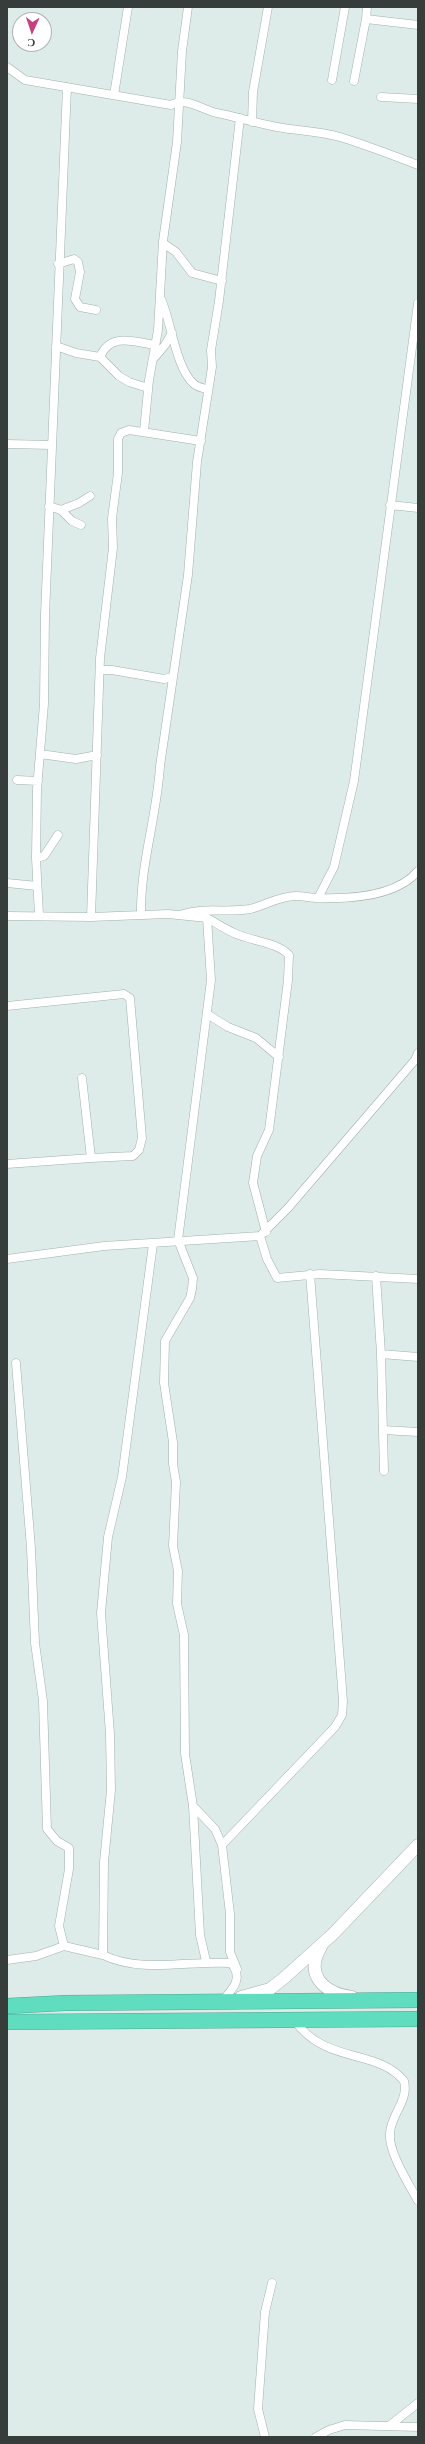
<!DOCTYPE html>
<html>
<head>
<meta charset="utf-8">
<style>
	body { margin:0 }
	#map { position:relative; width:425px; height:2444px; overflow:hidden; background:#ddece8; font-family:"Crimson Pro",serif }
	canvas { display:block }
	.frame { position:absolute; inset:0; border:8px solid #373d3b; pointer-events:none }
	.north { position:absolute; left:12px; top:12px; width:40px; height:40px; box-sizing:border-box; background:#fff; border:1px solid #afb1b1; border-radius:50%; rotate:183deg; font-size:11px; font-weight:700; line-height:16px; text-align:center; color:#373d3b }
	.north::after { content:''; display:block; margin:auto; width:14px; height:18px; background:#c8417f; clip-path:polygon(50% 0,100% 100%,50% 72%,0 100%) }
</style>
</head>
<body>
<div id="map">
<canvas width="425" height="2444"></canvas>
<div class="frame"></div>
<div class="north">С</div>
</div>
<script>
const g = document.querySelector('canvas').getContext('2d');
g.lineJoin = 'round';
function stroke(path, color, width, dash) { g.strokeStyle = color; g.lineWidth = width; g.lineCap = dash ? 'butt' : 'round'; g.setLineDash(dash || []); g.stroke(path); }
const street = new Path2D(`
	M366 19 367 7
	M7 67 25 80 171 105C186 96 202 110 217 113 237 117 256 123 277 127 298 131 319 131 340 137 366 145 392 155 418 165
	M332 80 345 7
	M354 81 366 19 418 25
	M114 95 128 7
	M381 97 418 99
	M252 122 253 92 268 7
	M163 243 176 252 192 273 222 281
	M58 264 74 259 78 262 80 272 75 299 80 307 96 310
	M161 299C171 321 176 369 194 384 197 387 204 388 208 390
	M56 346 76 353 100 357 119 376 129 382 148 388
	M100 357C110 332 135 342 155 345
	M155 357 165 345 172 333
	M144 431 149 380 158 330 163 241 177 142 182 51 188 7
	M7 444 52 445
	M390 505 418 508
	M49 506 61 510 72 521 81 525
	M61 510 79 503 90 496
	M100 670H112L164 679 172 677
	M40 754 76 759 97 755
	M17 780 38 781
	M36 858 44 856 58 835
	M7 883 37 886
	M318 898 334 867 354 781 418 303
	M183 914C205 907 227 913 250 909 266 905 279 896 296 896 303 896 311 898 318 898 349 899 396 897 418 871
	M39 915 36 858 37 789 44 704 45 615 67 87
	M141 915C140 865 157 816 160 766L188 575 197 462 212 367 211 350 219 301 240 118
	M7 916 91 917 168 914 207 918 211 980 178 1240 193 1278 192 1289 190 1298 165 1341 164 1383 173 1442V1464L176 1482 173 1546 178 1571 177 1604 184 1635 185 1754 193 1806 215 1829 222 1845 230 1914V1952L237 1969
	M91 917 100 658 113 548 112 518 118 473V439L121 433 129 430 201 441
	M207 918C216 923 225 929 234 933 251 941 277 942 289 955L288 980 269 1130 257 1156 253 1183 266 1232
	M7 1006 124 994 130 998 142 1138 139 1150 133 1156 91 1158
	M207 1014 228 1027 256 1038 279 1057
	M7 1164 91 1158 82 1078
	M260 1236 267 1259 277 1278 320 1274 418 1279
	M153 1244 122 1477 108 1537 101 1613 110 1734 111 1790 104 1862 103 1955C142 1974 190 1960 231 1963 244 1978 233 1989 222 2001
	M7 1259 104 1246 260 1236 288 1208 415 1060 418 1053
	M376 1276 381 1354 384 1471
	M381 1354 418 1357
	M16 1363 31 1548 35 1643 43 1701 47 1829 57 1841 69 1848V1869L59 1926 64 1946
	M383 1430 418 1432
	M193 1806 200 1935 206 1961
	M222 1845 335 1727 342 1715 343 1701 310 1274
	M7 1960 36 1956 64 1946 103 1955
	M294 2020C326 2065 377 2048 404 2081 409 2101 391 2114 390 2133 388 2152 409 2184 418 2201
	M389 2426 418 2403
	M265 2437 258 2409 265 2312 272 2283
	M316 2437 329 2430 345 2425 418 2427`);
const secondary = new Path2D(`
	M321 1947C304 1975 324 1993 352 1997
	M241 1997 270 1989 284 1978 333 1934 418 1845`);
const highway = new Path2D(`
	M7 2006 65 2003 418 2000
	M7 2022 418 2019`);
stroke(street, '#a2b0ab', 9);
stroke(secondary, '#a2b0ab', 13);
stroke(highway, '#52a591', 16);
stroke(street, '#fff', 8);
stroke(secondary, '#fff', 12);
stroke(highway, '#60ddbf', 15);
</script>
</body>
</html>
